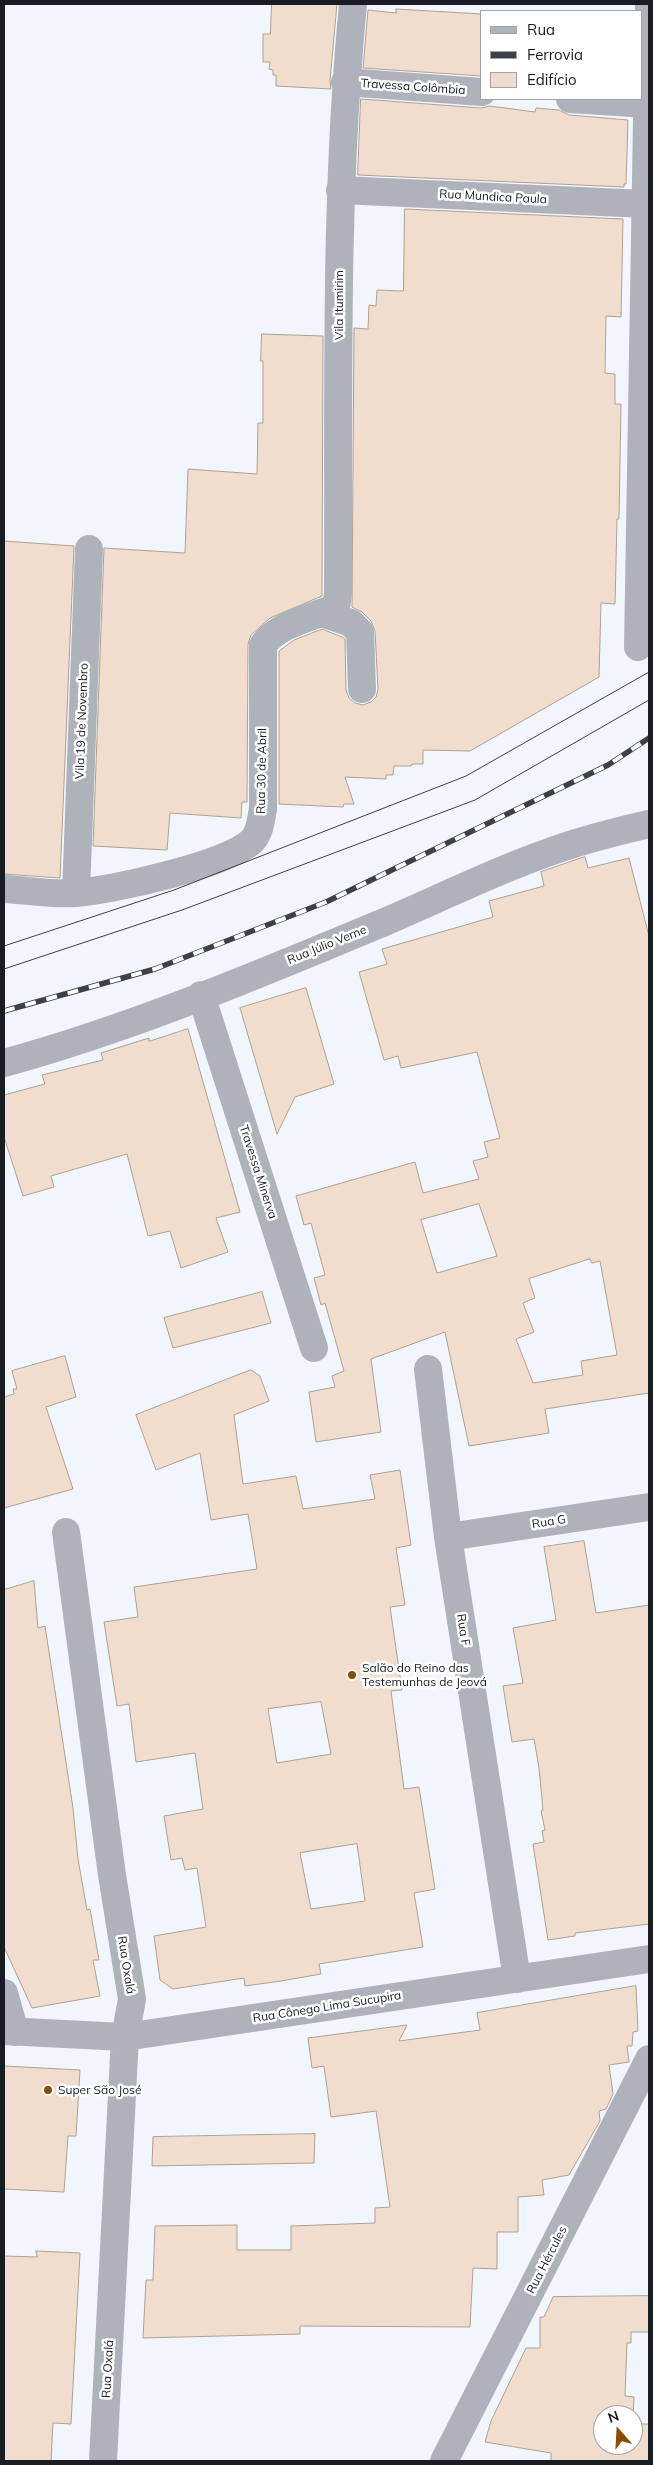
<!DOCTYPE html>
<html>
<head>
<meta charset="utf-8">
<style>
	body { margin:0 }
	#map { position:relative; width:653px; height:2465px; overflow:hidden; background:#f1f6fe; font-family:Mulish,sans-serif }
	canvas { display:block }
	.frame { position:absolute; inset:0; border:5px solid #181c23; pointer-events:none }
	.legend { position:absolute; left:480px; top:10px; width:162px; height:90px; box-sizing:border-box; background:#fff; border:1px solid #a3a4a7; margin:0; padding:6px 9px; list-style:none; font-size:15px; color:#181c23 }
	.legend li { display:flex; align-items:center; gap:10px; height:25px }
	.legend b { width:25px; border:1px solid #a3a4a7 }
	.north { position:absolute; left:593px; top:2405px; width:50px; height:50px; box-sizing:border-box; background:#fff; border:1px solid #a3a4a7; border-radius:50%; rotate:341deg; font-size:14px; font-weight:700; line-height:20px; text-align:center; color:#181c23 }
	.north::after { content:''; display:block; margin:auto; width:18px; height:22px; background:#894d0a; clip-path:polygon(50% 0,100% 100%,50% 72%,0 100%) }
</style>
</head>
<body>
<div id="map">
<canvas width="653" height="2465"></canvas>
<div class="frame"></div>
<ul class="legend">
<li><b style="height:6px;background:#adb2bb"></b>Rua</li>
<li><b style="height:6px;background:#3c4048"></b>Ferrovia</li>
<li><b style="height:14px;background:#f1ddcd"></b>Edifício</li>
</ul>
<div class="north">N</div>
</div>
<script>
const g = document.querySelector('canvas').getContext('2d');
g.lineJoin = 'round';
function paint(path, color) { g.fillStyle = color; g.fill(path, 'evenodd'); }
function stroke(path, color, width, dash) { g.strokeStyle = color; g.lineWidth = width; g.lineCap = dash ? 'butt' : 'round'; g.setLineDash(dash || []); g.stroke(path); }
function label(font, color, halo, rows, align = 'center') {
  g.font = font + ' Mulish,sans-serif'; g.lineWidth = 5; g.setLineDash([]); g.textBaseline = 'middle'; g.strokeStyle = halo; g.fillStyle = color; for (const [text, x, y, turn = 0] of rows) {
    g.save(); g.translate(x, y); g.rotate((+turn || 0) * Math.PI / 180); g.textAlign = isNaN(turn) ? turn : align; if (halo) g.strokeText(text, 0, 0); g.fillText(text, 0, 0); g.restore();
  }
}
const building = new Path2D(`
	M272 4H337L330 80 331 89 276 86V75H273V70L269 69 270 62H263V34H270Z
	M396 9 482 14V76L363 68 368 10 396 13Z
	M361 99 481 108 490 106 535 112 536 108 559 110 569 115 628 120 626 184H624V187L358 175Z
	M405 209 623 219 621 317 606 316 605 373 615 374V404H621L619 519H617L615 604 601 603 599 677 470 751 423 750V764H412L411 766H394L393 775H386V779L345 777 354 804H344L343 807 279 804V651L294 640 322 629 342 637 345 639 346 690 349 698 355 703 363 705 371 702 376 697 378 689 375 631 371 621 362 612 352 607 354 328 368 329 369 305 376 306 377 290 403 291Z
	M262 334 323 336 322 596 270 618 251 635 248 644 247 802H242L241 818 170 813 167 850 93 846 104 548 185 553 188 469 257 474 258 423H263V361H261Z
	M4 541 74 546 60 878 4 874Z
	M585 857 588 868 629 858 649 936V1393L545 1409 549 1433 469 1446 445 1332 371 1359 381 1432 316 1442 309 1392 335 1387 332 1376 344 1371 325 1303 321 1305 314 1278 325 1275 311 1223 304 1225 296 1196 415 1162 423 1193 479 1179 473 1161 488 1157 484 1142 500 1138 477 1052 401 1068 398 1056 384 1060 359 972 387 964 382 949 493 917 489 901 544 886 541 872ZM479 1204 497 1256 437 1273 421 1220ZM590 1259 592 1263 600 1261 617 1355 581 1361 583 1375 533 1383 516 1339 534 1332 523 1303 535 1298 529 1279Z
	M306 988 334 1084 295 1097 277 1134 240 1008Z
	M188 1029 240 1212 216 1218 228 1252 181 1268 170 1231 148 1236 127 1154 51 1176 54 1187 23 1196 4 1137V1095L45 1084 42 1075 103 1060 101 1053 149 1038V1041Z
	M262 1292 271 1323 173 1348 164 1318Z
	M65 1356 76 1397 46 1407 73 1489 4 1508V1397L14 1394 13 1389H17L12 1371Z
	M251 1370 260 1376 269 1401 234 1415 243 1484 296 1476 303 1509 375 1499 370 1475 400 1470 411 1545 396 1548 405 1605 390 1607 402 1690 391 1691 404 1789 419 1787 435 1889 414 1893 423 1947 319 1964 321 1974 281 1981 245 1986 244 1978 173 1989 160 1980 154 1936 206 1927 197 1868 185 1870 182 1858 171 1860 164 1816 203 1809 195 1753 136 1762 129 1704 117 1706 104 1622 138 1617 134 1587 257 1569 248 1514 211 1520 200 1453 156 1470 136 1415ZM321 1702 331 1754 277 1763 268 1709ZM357 1844 365 1901 311 1909 300 1853Z
	M584 1541 596 1613 649 1605V1924L575 1933V1936L548 1940 533 1844 544 1842 542 1831 545 1830 541 1811 543 1810 539 1768 534 1739 512 1742 503 1686 523 1683 513 1628 556 1620 544 1547Z
	M34 1581 38 1628 45 1626 73 1808 78 1859 87 1910 90 1909 99 1960H93L100 1996 32 2008 4 1947V1590Z
	M636 1986 638 2031 633 2032 632 2046H627L629 2062 609 2065 613 2094 606 2109 599 2111 600 2121 569 2175 542 2180 544 2195 518 2197V2232H497V2269L473 2268 470 2327 300 2326V2334L143 2338 146 2280H153L155 2226 237 2225V2250H291V2226L375 2223V2208L390 2207 376 2111 331 2117 324 2066 312 2068 308 2038 407 2025 399 2041 480 2030 477 2013Z
	M4 2066 80 2070 76 2136H68L64 2192 4 2189Z
	M315 2134 314 2163 152 2166 153 2137Z
	M36 2251 80 2253 71 2424 53 2423 51 2461H4V2256L37 2257Z
	M649 2296V2332H631V2343H627L625 2396 634 2397 633 2415H603V2445H633V2424H649V2461H551V2453L485 2442 491 2421 526 2348H540V2317H544L553 2297Z`);
const minor = new Path2D(`
	M345 82 482 92
	M570 99 647 104
	M340 190 645 204
	M322 613 351 623 360 632 362 689
	M638 647 649 4
	M4 889C27 890 53 895 76 893 113 890 226 865 252 841 260 833 261 819 263 809V645C279 623 312 618 336 607L338 594C339 397 334 200 353 4
	M76 893 89 549
	M201 995 314 1348
	M4 1063C135 1027 262 973 387 921 439 899 490 873 544 854 578 841 614 832 649 824
	M428 1369 448 1537 517 1979
	M66 1532 112 1875 132 1999 125 2037 103 2461
	M448 1537 649 1507
	M4 1993 15 2032
	M4 2031 125 2037 649 1959
	M444 2461 649 2059`);
const tram = new Path2D(`
	M4 946 174 890 466 776 649 672
	M4 969 182 910 475 800 649 700`);
const rail = new Path2D(`
	M4 1011 155 969 326 902 608 765 649 738`);
const markers = [
	[352,1675,5,"#894d0a"],
	[48,2090,5,"#894d0a"]
];
const streetNames = [
	["Travessa Colômbia",413,87,4],
	["Rua Mundica Paula",493,197,3],
	["Vila Itumirim",339,305,-90],
	["Vila 19 de Novembro",82,721,-88],
	["Rua 30 de Abril",262,771,-89],
	["Rua Júlio Verne",327,945,-22],
	["Travessa Minerva",258,1172,72],
	["Rua G",549,1522,-9],
	["Rua F",463,1630,81],
	["Rua Oxalá",126,1965,81],
	["Rua Cônego Lima Sucupira",327,2007,-9],
	["Rua Hércules",547,2260,-63],
	["Rua Oxalá",108,2369,-87]
];
const poiNames = [
	["Salão do Reino das",362,1668],
	["Testemunhas de Jeová",362,1682],
	["Super São José",58,2090]
];
paint(building, '#f1ddcd');
stroke(building, '#b29f90', 1);
stroke(minor, '#adb2bb', 28);
stroke(tram, '#3c4048', 1);
stroke(rail, '#3c4048', 5.5);
stroke(rail, '#fff', 4, [11]);
for (const [x, y, r, color] of markers) { const dot = new Path2D(); dot.arc(x, y, r, 0, 2 * Math.PI); g.fillStyle = color; g.fill(dot); stroke(dot, '#fff', 2); }
label('12px', '#181c23', '#fff', streetNames);
label('12px', '#181c23', '#fff', poiNames, 'left');
</script>
</body>
</html>
